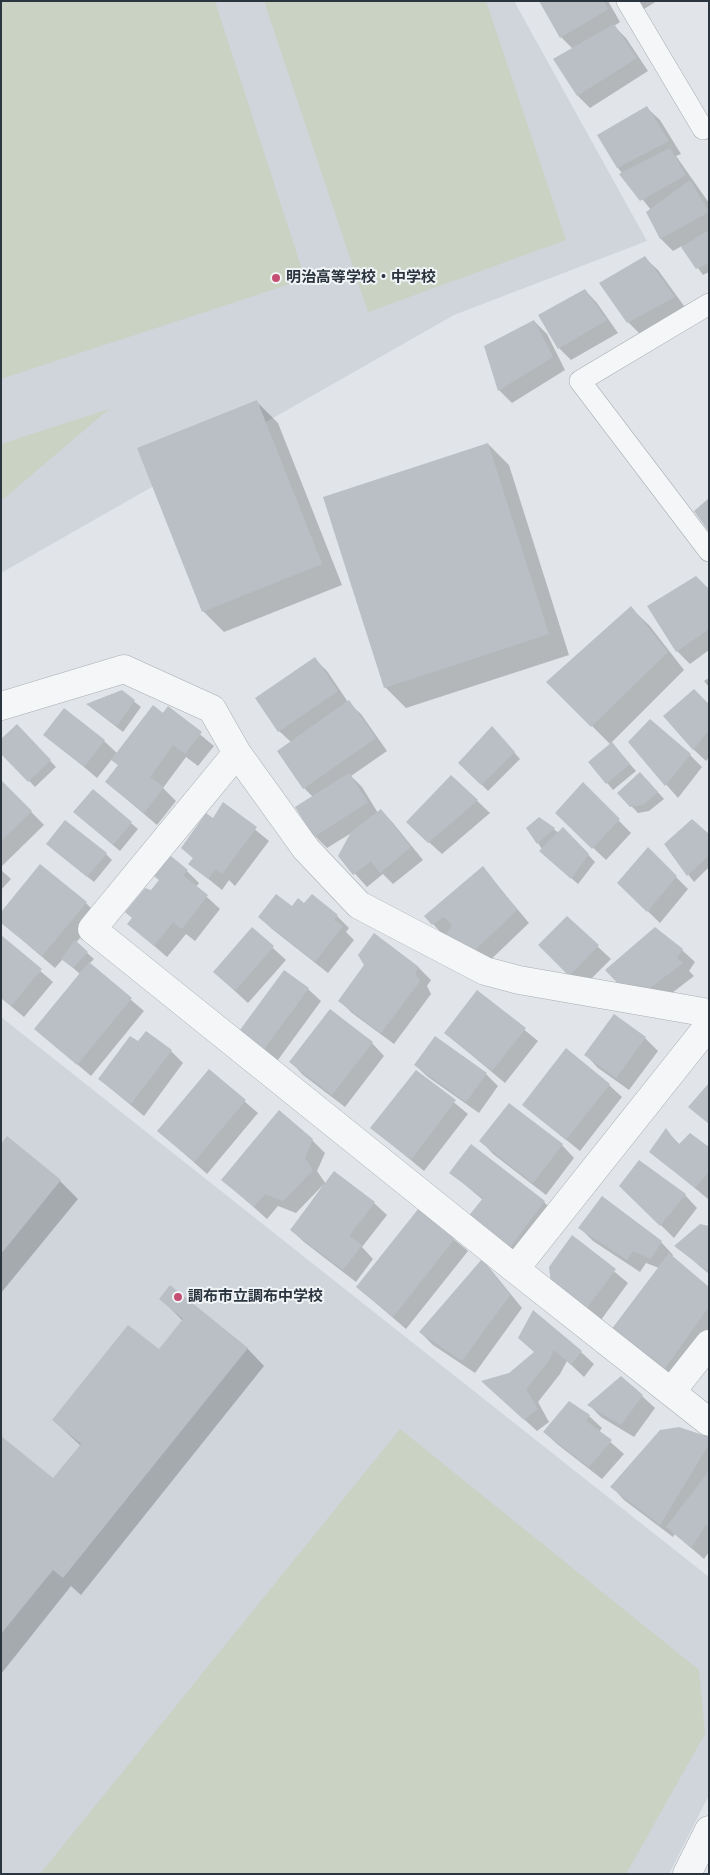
<!DOCTYPE html>
<html>
<head>
<meta charset="utf-8">
<style>
	body { margin:0 }
	#map { position:relative; width:710px; height:1875px; overflow:hidden; background:#e1e5e9; font-family:"Fira Sans Condensed",sans-serif }
	canvas { display:block }
	.frame { position:absolute; inset:0; border:2px solid #2b353f; pointer-events:none }
</style>
</head>
<body>
<div id="map">
<canvas width="710" height="1875"></canvas>
<div class="frame"></div>
</div>
<script>
const g = document.querySelector('canvas').getContext('2d');
g.lineJoin = 'round';
function paint(path, color) { g.fillStyle = color; g.fill(path, 'evenodd'); }
function stroke(path, color, width, dash) { g.strokeStyle = color; g.lineWidth = width; g.lineCap = dash ? 'butt' : 'round'; g.setLineDash(dash || []); g.stroke(path); }
function label(font, color, halo, rows, align = 'center') {
  g.font = font + ' "Fira Sans Condensed","Noto Sans JP",sans-serif'; g.lineWidth = 4; g.setLineDash([]); g.textBaseline = 'middle'; g.strokeStyle = halo; g.fillStyle = color; for (const [text, x, y, turn = 0] of rows) {
    g.save(); g.translate(x, y); g.rotate((+turn || 0) * Math.PI / 180); g.textAlign = isNaN(turn) ? turn : align; if (halo) g.strokeText(text, 0, 0); g.fillText(text, 0, 0); g.restore();
  }
}
const built = new Path2D(`
	M1 1H514L647 241 454 315 1 573Z
	M1 1017 709 1577V1795L669 1874H1Z`);
const green = new Path2D(`
	M1 1H215L305 279 1 379Z
	M264 1H486L566 240 368 312Z
	M109 409 1 501V444Z
	M400 1429 699 1670 705 1734 626 1874H40Z`);
const shadow = new Path2D(`
	M540 1H608L620 22 614 26 626 38 648 71 590 108 578 96 573 49 561 37Z
	M637 1H657L644 9Z
	M647 108 660 120 681 154 676 156 709 203V272L703 275 682 246 673 251 661 239 651 210 618 168 599 135Z
	M645 258 658 270 687 310 640 334 628 322Z
	M585 290 597 303 618 333 571 360 559 348Z
	M534 321 547 334 565 370 512 403 499 390 486 347Z
	M257 402 278 423 342 585 224 632 203 611Z
	M488 444 509 465 569 655 406 708 385 687Z
	M709 591V650L690 664 677 651Z
	M631 608 649 625 684 670 611 743 636 771 613 790 590 762 611 745 548 682Z
	M315 659 327 671 348 702 361 714 387 751 351 776 362 787 378 813 381 810 393 823 423 860 393 884 383 874 367 887 339 856 353 832 327 848 315 836 313 797 304 788 291 742 279 731Z
	M709 678V687L704 681Z
	M122 692 141 707 123 732 88 705Z
	M709 706V757L706 761 693 749Z
	M168 708 214 746 198 766 186 757 163 788 176 801 157 825 106 782 119 766 112 759 97 778 45 734 104 741 118 754Z
	M17 726 56 767 35 787 1 752Z
	M498 734 520 759 488 791 459 762Z
	M630 743 690 755 702 767 678 798Z
	M451 776 490 813 442 854 420 834Z
	M646 779 664 799 649 811 638 813 619 793Z
	M1 781 44 825 2 866H1Z
	M583 784 631 833 606 860 570 826Z
	M93 791 138 829 120 851 81 818Z
	M224 804 269 841 235 886 229 880 222 890 190 864 194 859 182 848 213 819Z
	M539 819 559 833 563 828 595 862 578 884 547 857 538 843Z
	M709 836V867L694 882 665 844Z
	M648 849 688 889 660 923 619 883Z
	M54 850 106 854 112 860 94 882Z
	M483 868 529 923 481 969 449 935 445 937 433 924Z
	M1 870 11 879 1 890Z
	M187 871 199 883 196 887 220 909 195 941 186 934 167 957 129 924 160 881 151 872Z
	M86 903 98 915 76 943 94 959 89 964 144 1011 91 1076 36 1029 80 974 63 959 55 968 1 922Z
	M305 905 337 916 349 928 346 932 354 940 328 973 272 929 259 917Z
	M567 918 611 959 583 987 540 945Z
	M252 929 286 960 248 1003 214 972Z
	M1 937 53 982 24 1017 1 998Z
	M682 950 695 962 689 971 694 976 663 1000 607 970Z
	M418 967 431 980 427 986 431 994 394 1044 352 1013 340 1001Z
	M308 989 321 1001 275 1064 239 1034Z
	M478 992 538 1041 505 1083 445 1033Z
	M614 1016 645 1038 658 1051 629 1090 598 1068 586 1055Z
	M138 1043 171 1051 183 1063 144 1116 99 1079Z
	M372 1043 384 1056 345 1107 303 1075 291 1062Z
	M415 1065 486 1074 498 1086 479 1113 428 1077Z
	M209 1071 258 1113 207 1174 159 1131Z
	M416 1071 468 1114 424 1171 372 1128Z
	M609 1085 622 1097 580 1151 523 1105Z
	M666 1130 680 1145 709 1148 708 1199 651 1152Z
	M7 1138 60 1181 78 1199 1 1293V1146Z
	M312 1140 325 1153 317 1171 326 1184 374 1203 387 1215 362 1247 373 1259 356 1282 304 1242 291 1230 324 1184 296 1213 278 1206 267 1219 223 1180Z
	M481 1141 562 1145 574 1158 546 1195 493 1154Z
	M471 1146 544 1202 557 1215 521 1262 482 1231 483 1200 451 1173Z
	M621 1186 685 1195 697 1208 674 1238Z
	M419 1210 468 1251 406 1329 357 1287Z
	M580 1228 661 1242 673 1255 672 1257 709 1289V1337L676 1383 613 1330 659 1268 646 1263 640 1272 593 1241Z
	M709 1228V1274L676 1246Z
	M573 1237 628 1283 598 1324 565 1296Z
	M483 1260 522 1308 475 1373 433 1345 420 1332Z
	M161 1299 247 1348 264 1366 81 1595 71 1586 1 1674V1438L54 1480 81 1446 53 1420 159 1351 183 1321Z
	M519 1337 581 1352 594 1364 584 1377 567 1361 560 1374 538 1402 549 1422 537 1431 483 1382 510 1374 535 1352Z
	M642 1396 655 1408 634 1437 601 1417 589 1405Z
	M589 1416 602 1428 599 1432 624 1454 602 1479 557 1444 544 1432Z
	M709 1438V1552L704 1559 675 1534 673 1537 624 1500 612 1487Z`);
const building = new Path2D(`
	M539 1H604L608 9 560 38Z
	M614 24 637 58 577 96 553 59Z
	M647 106 669 141 617 168 597 135Z
	M670 148 686 175 640 201 619 174Z
	M690 180 709 212 660 239 646 212Z
	M709 230V263L696 269 681 247Z
	M645 256 675 297 627 323 599 283Z
	M585 289 607 320 558 349 538 315Z
	M534 320 553 357 498 391 484 346Z
	M257 400 322 564 202 612 137 448Z
	M488 443 549 634 384 688 323 497Z
	M709 498V532L694 511Z
	M696 576 709 589V629L676 652 647 606Z
	M631 606 668 652 591 727 546 682Z
	M315 657 338 691 278 732 255 698Z
	M694 689 709 704V730L693 750 663 716Z
	M122 690 135 700 117 726 86 704Z
	M349 700 376 738 303 789 277 751Z
	M153 705 163 713 168 706 202 732 185 754 173 745 150 777 164 787 144 813 105 782 118 765 111 760Z
	M64 708 105 740 84 767 43 735Z
	M650 719 691 754 665 786 628 742Z
	M17 724 51 760 28 782 1 754V739Z
	M492 726 515 752 481 785 458 763Z
	M612 742 630 764 606 784 588 762Z
	M640 772 658 792 643 805 630 807 617 793Z
	M349 773 368 802 314 837 295 807Z
	M451 775 478 800 428 843 406 822Z
	M1 780 32 811 1 841Z
	M583 782 620 819 592 849 555 813Z
	M93 789 132 822 113 845 73 812Z
	M223 802 257 827 222 874 216 869 208 879 188 864 193 858 181 848 206 813 213 818Z
	M381 809 411 847 380 873 371 861 353 875 338 856 351 832Z
	M539 817 555 828 537 844 526 828Z
	M692 819 709 834V855L687 876 664 844Z
	M65 820 107 853 87 877 46 844Z
	M563 827 589 854 571 879 539 851Z
	M648 847 677 876 647 912 617 883Z
	M166 852 188 870 183 875 208 895 182 929 173 922 154 946 127 924 132 918 125 912 145 888 151 890 159 880 149 872Z
	M40 864 87 902 42 956 1 923V912Z
	M483 866 517 910 468 957 446 934 452 925 444 917 432 925 424 916Z
	M276 894 292 906 298 898 304 903 312 894 338 915 334 920 343 926 315 962 258 917Z
	M567 916 599 945 569 976 538 945Z
	M252 927 274 946 235 991 213 972Z
	M655 927 683 949 677 958 683 963 650 988 621 987 605 970Z
	M374 933 419 967 415 973 420 981 381 1033 338 1001 364 965 358 955Z
	M1 935 42 969 11 1006 1 997Z
	M75 940 88 952 73 968 61 959Z
	M89 962 132 998 77 1065 34 1029Z
	M284 970 309 988 262 1052 237 1034Z
	M477 990 526 1028 492 1071 444 1033Z
	M330 1009 373 1042 332 1095 289 1062Z
	M614 1014 646 1037 616 1078 584 1055Z
	M146 1031 172 1050 131 1104 98 1079 130 1036 138 1041Z
	M435 1036 487 1073 466 1102 414 1065Z
	M566 1048 610 1084 566 1140 522 1105Z
	M209 1069 246 1100 194 1162 157 1131Z
	M416 1070 456 1100 411 1160 370 1128Z
	M709 1083V1124L688 1107Z
	M509 1103 563 1144 533 1183 479 1141Z
	M279 1110 313 1139 305 1158 313 1170 283 1201 265 1194 254 1207 221 1180Z
	M666 1128 678 1145 690 1133 709 1147V1172L695 1188 649 1152Z
	M7 1136 61 1180 1 1254V1144Z
	M471 1144 545 1201 508 1250 467 1218 483 1198 449 1173Z
	M639 1160 686 1194 660 1226 619 1186Z
	M334 1171 375 1202 349 1236 362 1245 343 1270 290 1230Z
	M602 1196 662 1241 651 1259 633 1251 627 1260 578 1228Z
	M419 1208 456 1237 393 1317 356 1287Z
	M700 1224 709 1226V1272L674 1246Z
	M572 1235 616 1269 584 1312 551 1284 549 1267Z
	M669 1253 709 1287V1307L663 1371 611 1330Z
	M482 1259 510 1295 462 1361 419 1332Z
	M170 1285 248 1348 63 1578 53 1570 1 1634V1436L53 1478 81 1444 52 1420 128 1325 159 1349 183 1319 159 1299Z
	M533 1310 582 1351 571 1365 554 1350 548 1362 526 1389 538 1409 524 1420 481 1381 509 1373 534 1352 518 1338Z
	M621 1376 643 1395 621 1425 587 1405Z
	M569 1401 590 1415 586 1421 612 1440 589 1467 543 1432Z
	M679 1427 709 1437V1444L660 1525 610 1487 660 1430Z
	M709 1471V1527L706 1525 691 1548 666 1527Z`);
const service = new Path2D(`
	M627 1 703 129
	M709 304 580 381 709 551`);
const minor = new Path2D(`
	M1 706 124 669 212 709 237 753 306 849 359 905 485 971 519 980 709 1013
	M237 753 92 929 515 1269 709 1422
	M515 1269 709 1025
	M671 1392 709 1344
	M687 1874 709 1830`);
const markers = [
	[276,278,5,"#c54f74"],
	[178,1297,5,"#c54f74"]
];
const poiNames = [
	["明治高等学校・中学校",286,278],
	["調布市立調布中学校",188,1297]
];
paint(built, '#cfd5db');
paint(green, '#c9d2c3');
paint(shadow, '#0003');
paint(building, '#b9bfc5');
stroke(service, '#a7adb3', 22);
stroke(minor, '#a7adb3', 29);
stroke(service, '#f4f6f7', 21);
stroke(minor, '#f4f6f7', 28);
for (const [x, y, r, color] of markers) { const dot = new Path2D(); dot.arc(x, y, r, 0, 2 * Math.PI); g.fillStyle = color; g.fill(dot); stroke(dot, '#f1f4f6', 2); }
label('bold 15px', '#2b353f', '#f1f4f6', poiNames, 'left');
</script>
</body>
</html>
